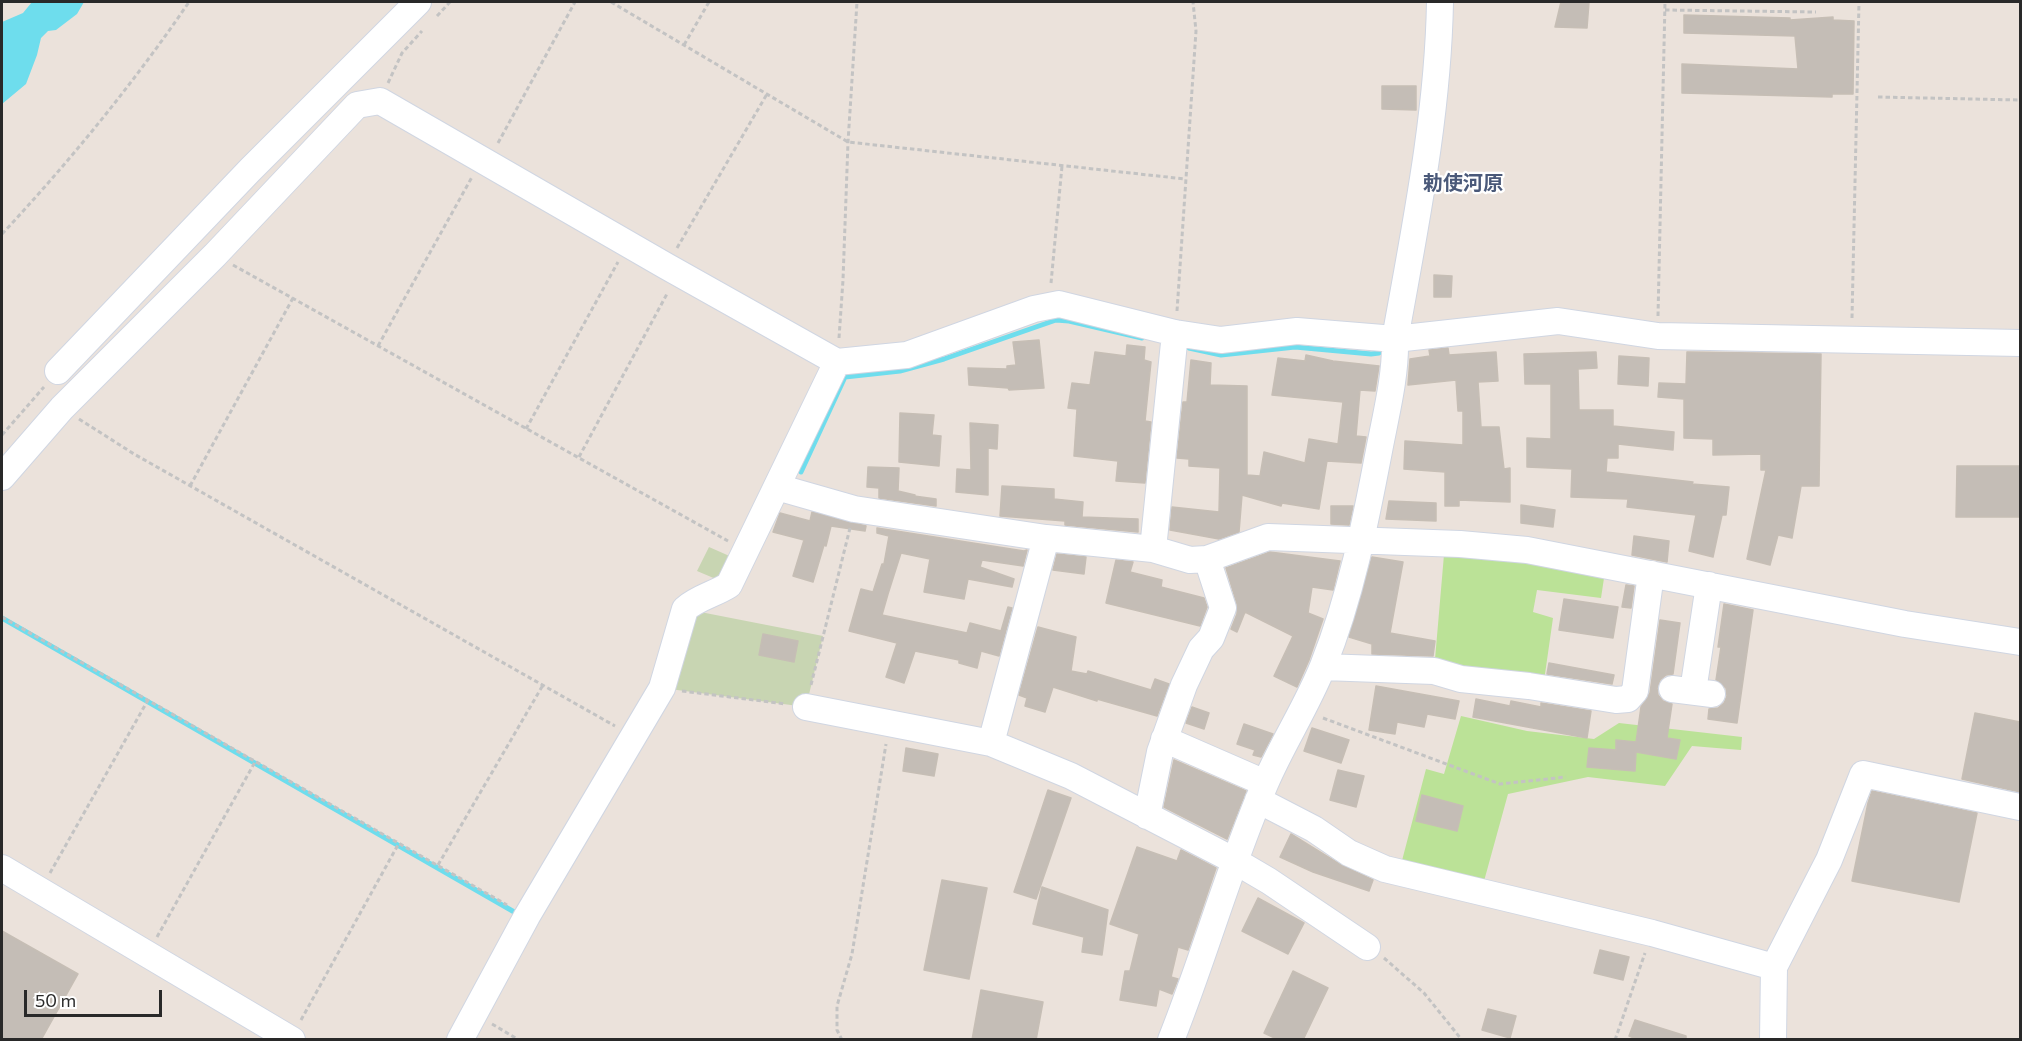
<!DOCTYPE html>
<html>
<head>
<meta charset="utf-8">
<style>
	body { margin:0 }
	#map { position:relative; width:2022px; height:1041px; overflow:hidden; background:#ebe2db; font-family:Commissioner,sans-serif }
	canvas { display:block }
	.frame { position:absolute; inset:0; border:3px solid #292929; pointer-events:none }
	.scale { position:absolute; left:24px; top:990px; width:138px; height:27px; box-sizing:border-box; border:3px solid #292929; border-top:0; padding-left:8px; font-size:18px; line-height:21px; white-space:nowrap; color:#292929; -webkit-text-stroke:4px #fff; paint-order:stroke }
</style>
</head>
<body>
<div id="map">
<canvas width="2022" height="1041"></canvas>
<div class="frame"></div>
<div class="scale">50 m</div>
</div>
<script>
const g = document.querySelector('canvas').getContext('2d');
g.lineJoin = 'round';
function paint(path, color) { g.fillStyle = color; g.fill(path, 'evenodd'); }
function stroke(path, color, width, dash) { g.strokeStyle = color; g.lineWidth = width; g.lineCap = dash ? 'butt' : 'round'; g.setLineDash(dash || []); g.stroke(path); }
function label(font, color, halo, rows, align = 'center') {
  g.font = font + ' Commissioner,"Noto Sans JP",sans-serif'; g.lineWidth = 4.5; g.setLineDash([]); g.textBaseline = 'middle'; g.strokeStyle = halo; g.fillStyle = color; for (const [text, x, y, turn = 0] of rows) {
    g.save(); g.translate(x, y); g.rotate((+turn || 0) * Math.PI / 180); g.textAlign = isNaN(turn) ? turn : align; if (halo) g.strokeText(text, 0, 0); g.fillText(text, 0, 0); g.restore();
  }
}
const green = new Path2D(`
	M1445 543 1606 565 1601 598 1537 590 1533 612 1553 618 1543 688 1434 671Z
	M1461 716 1527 731 1594 739 1619 723 1742 737 1741 750 1692 746 1665 786 1588 777 1508 794 1481 892 1399 872 1426 769 1444 774Z`);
const cemetery = new Path2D(`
	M709 547 734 558 723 582 697 571Z
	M685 609 823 636 806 707 662 688Z`);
const water = new Path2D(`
	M32 2H84L77 14 56 30 48 31 41 38 37 55 26 84 2 104V22L23 13Z`);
const stream = new Path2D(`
	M1189 348 1221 355 1295 347 1371 354 1379 353
	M801 472 845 377 900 371 944 359 1056 320 1069 321 1142 338
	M2 618 516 913 519 909`);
const building = new Path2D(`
	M1561 2H1589L1587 28 1555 27Z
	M1684 15 1790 18V20L1833 17V20L1854 21 1853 94H1832V97L1682 93V64L1798 69 1795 36 1684 33Z
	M1382 86H1416V110L1382 109Z
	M1434 275 1452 276 1451 297H1434Z
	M1039 340 1044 388 1009 390 1008 388 969 385 968 368 1007 369V366L1016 365 1013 342Z
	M1127 345 1145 347 1144 360 1151 362 1145 421 1151 422 1145 483 1116 481 1118 461 1074 456 1077 409 1068 408 1072 383 1090 385 1095 352 1126 356Z
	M1448 348 1449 355 1496 352 1498 381 1478 382 1481 427H1499L1504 469 1510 468V502L1459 500V506H1445V472L1404 469 1405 441 1463 445V411H1458L1456 380 1408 385 1410 359 1430 356 1429 350Z
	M1596 352 1597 368 1578 369 1579 410H1613V426L1674 432 1673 450 1618 444V458H1607L1606 472 1693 482 1692 484 1729 487 1726 515H1722L1713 557 1689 551 1696 515 1627 507 1628 499 1571 497 1572 469 1527 467V438L1551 439V384H1525L1524 354Z
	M1687 352 1821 354 1819 486H1801L1792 538 1778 535 1770 565 1747 559 1766 470H1761V454L1713 455V439L1684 438V399L1658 397 1659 383 1686 384Z
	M1306 355 1333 361 1379 366 1375 391 1360 390 1356 436 1366 437 1361 463 1327 461 1319 509 1282 503 1281 506 1242 495 1239 532 1219 539 1170 530 1172 507 1219 512 1220 468 1189 466V459L1177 458 1183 402H1187L1191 360 1211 363 1210 385 1247 386V475L1260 476 1264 452 1305 463 1309 439 1338 444 1343 402 1272 395 1278 358 1305 361Z
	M1619 356 1649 358 1648 386 1618 384Z
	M900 413 934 415 932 435 941 436 939 466 899 462Z
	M970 423 998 425 997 449 988 448V495L956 492 957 469 971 470Z
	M1957 466H2020V517H1956Z
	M868 467 899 468 898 491 915 495 914 496 936 499V506L879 498V488L867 487Z
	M1002 486 1054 489V499L1083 502 1082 517 1138 519V532L1065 525V521L1000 516Z
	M1389 501 1436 503V521L1386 519Z
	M1521 505 1555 510 1553 527 1521 523Z
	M1331 506H1353L1349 525 1331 524Z
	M812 512 866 526 865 531 831 526 826 546 824 545 813 582 793 576 804 540 773 532 780 513 810 521Z
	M877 528 1024 551 1027 550 1023 566 982 560 980 567 1014 579 1012 587 968 579 964 599 924 592 930 559 901 553 888 594 882 615 967 633 970 623 1001 631 1008 607 1012 608 999 656 981 651 977 668 959 663V660L915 651 904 683 886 677 897 643 849 631 861 589 873 592 882 564H884L889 536 877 533Z
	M1634 536 1669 541 1667 562 1632 555Z
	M1270 552 1340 561 1333 590 1312 587 1308 613 1323 619 1309 660 1297 687 1274 676 1293 636 1245 612 1237 632 1231 629 1237 614V604L1226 568Z
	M1057 554 1086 557 1084 574 1053 570Z
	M1372 557 1403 562 1390 633 1435 641 1433 656 1372 654V644L1349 637Z
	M1116 560 1133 562 1130 572 1162 580 1161 587 1204 598 1207 607 1200 626 1106 603Z
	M1626 585 1634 586 1631 608 1622 607Z
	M1564 599 1618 607 1613 638 1559 630Z
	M1724 604 1753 610 1737 723 1708 719 1709 709 1718 708 1724 703 1727 696 1726 688 1716 680 1721 647H1718Z
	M1660 620 1680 623 1673 674 1666 675 1660 680 1657 688 1658 695 1663 701 1672 704 1667 738 1680 740 1676 759 1636 752 1635 771 1587 767 1589 748 1616 750V740L1636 742 1641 707 1650 693Z
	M1038 627 1076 637 1071 671 1087 674 1088 671 1151 690 1155 679 1169 684 1157 716 1097 699V701L1053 687 1045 712 1025 706 1027 698 1019 695Z
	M763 634 798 641 794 662 759 655Z
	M1549 663 1614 675 1612 684 1547 674Z
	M1376 686 1459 701 1455 719 1427 714 1424 727 1397 722 1395 734 1369 730Z
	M1476 699 1510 706 1511 701 1541 707V703L1591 711 1587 738 1473 717Z
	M1192 707 1209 713 1204 729 1186 723Z
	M1975 713 2020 722V792L1962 779Z
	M1244 724 1273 734 1261 757 1253 755 1255 750 1237 744Z
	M1312 728 1349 740 1341 763 1304 751Z
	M906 748 938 754 934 776 903 771Z
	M1174 760 1246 791 1227 839 1164 807Z
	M1338 770 1364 776 1356 807 1330 800Z
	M1048 790 1071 798 1036 899 1014 892Z
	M1872 791 1977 813 1959 902 1852 881 1868 803Z
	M1422 795 1463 806 1457 831 1416 821Z
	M1291 834 1341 865 1373 880 1369 891 1313 872 1280 857Z
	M1137 847 1177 861 1181 850 1216 868 1188 950 1178 947 1171 977 1178 979 1172 994 1159 989 1156 1006 1120 1000 1125 971H1130L1139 934 1110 924Z
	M942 880 987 888 969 979 924 970Z
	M1042 887 1108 910 1102 955 1082 952 1084 937 1033 924Z
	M1258 898 1304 923 1288 954 1242 931Z
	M2 931 78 974 41 1040H2Z
	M1600 950 1629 957 1623 980 1594 973Z
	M1293 971 1328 988 1303 1040H1279L1264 1033Z
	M981 990 1043 1002 1036 1040H972Z
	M1488 1009 1516 1016 1510 1038 1482 1030Z
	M1635 1020 1686 1036V1040H1639L1629 1036Z`);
const path = new Path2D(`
	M611 2 848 142 1185 179
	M1665 10 1816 12
	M437 16 450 2
	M684 45 709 2
	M388 83 402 53 422 31
	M1878 97 2020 100
	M498 143 575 2
	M2 234C70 161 133 84 189 2
	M677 248 767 94
	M233 265 728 541
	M1051 283 1062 166
	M1177 311 1196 31 1193 2
	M1658 316 1665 2
	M1852 318 1859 2
	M839 338 843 280 848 142 857 2
	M378 346 472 177
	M79 419 134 454 615 726
	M526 429 618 262
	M2 435 44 387
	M579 457 668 292
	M190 486 293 298
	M2 617 507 905
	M811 685 850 528
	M682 691 786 704
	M1323 718 1500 784 1566 777
	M438 865 543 685
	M50 873 148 700
	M157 937 255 762
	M1384 958 1424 993 1462 1040
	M301 1020 399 843
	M492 1024 519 1040
	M1260 1039 1261 1040
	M842 1040 837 1030V1006L852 954 886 744
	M1615 1040 1645 953`);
const minor = new Path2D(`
	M58 371 250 170 418 2
	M2 477 62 408 215 255 357 105 380 101 666 266 837 362 907 355 1034 309 1059 304 1175 333 1221 340 1297 331 1395 339 1558 321 1658 336 2020 343
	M777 487 854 509 1046 538 1153 549 1190 560 1207 559 1268 537 1460 544 1527 550 1905 624 2020 642
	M1153 549 1175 333
	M1323 667 1434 671 1461 679 1529 686 1616 700 1628 699 1635 691 1651 574
	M1672 689 1712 694
	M1693 691 1709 585
	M806 707 991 743 1071 776 1235 861 1269 881 1367 947
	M1164 739 1265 783
	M991 743 1046 538
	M1258 800 1314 829 1349 853 1385 869 1652 933 1774 967
	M1147 816 1160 752 1184 685 1201 649 1211 638 1223 608 1207 559
	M2 868 292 1040
	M460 1040 527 916 662 688 685 609C697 598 715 594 729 585L837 362
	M1171 1040C1205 955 1229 867 1265 784 1282 744 1307 706 1323 666 1351 596 1365 524 1379 451 1386 414 1396 376 1395 339 1415 227 1438 115 1440 2
	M1773 1040 1774 967 1829 860 1863 774 2020 807`);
const quarterNames = [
	["勅使河原",1463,183]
];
paint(green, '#bbe297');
paint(cemetery, '#c8d5b2');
paint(water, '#6edded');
stroke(stream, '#6edded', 5);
paint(building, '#c4bdb6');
stroke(building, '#c6beb5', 1.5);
stroke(minor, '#d0d6e2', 28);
stroke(path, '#c3c3c3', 3, [4.5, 3]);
stroke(minor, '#fff', 26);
label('bold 20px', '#4a5979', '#fff', quarterNames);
</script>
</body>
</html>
